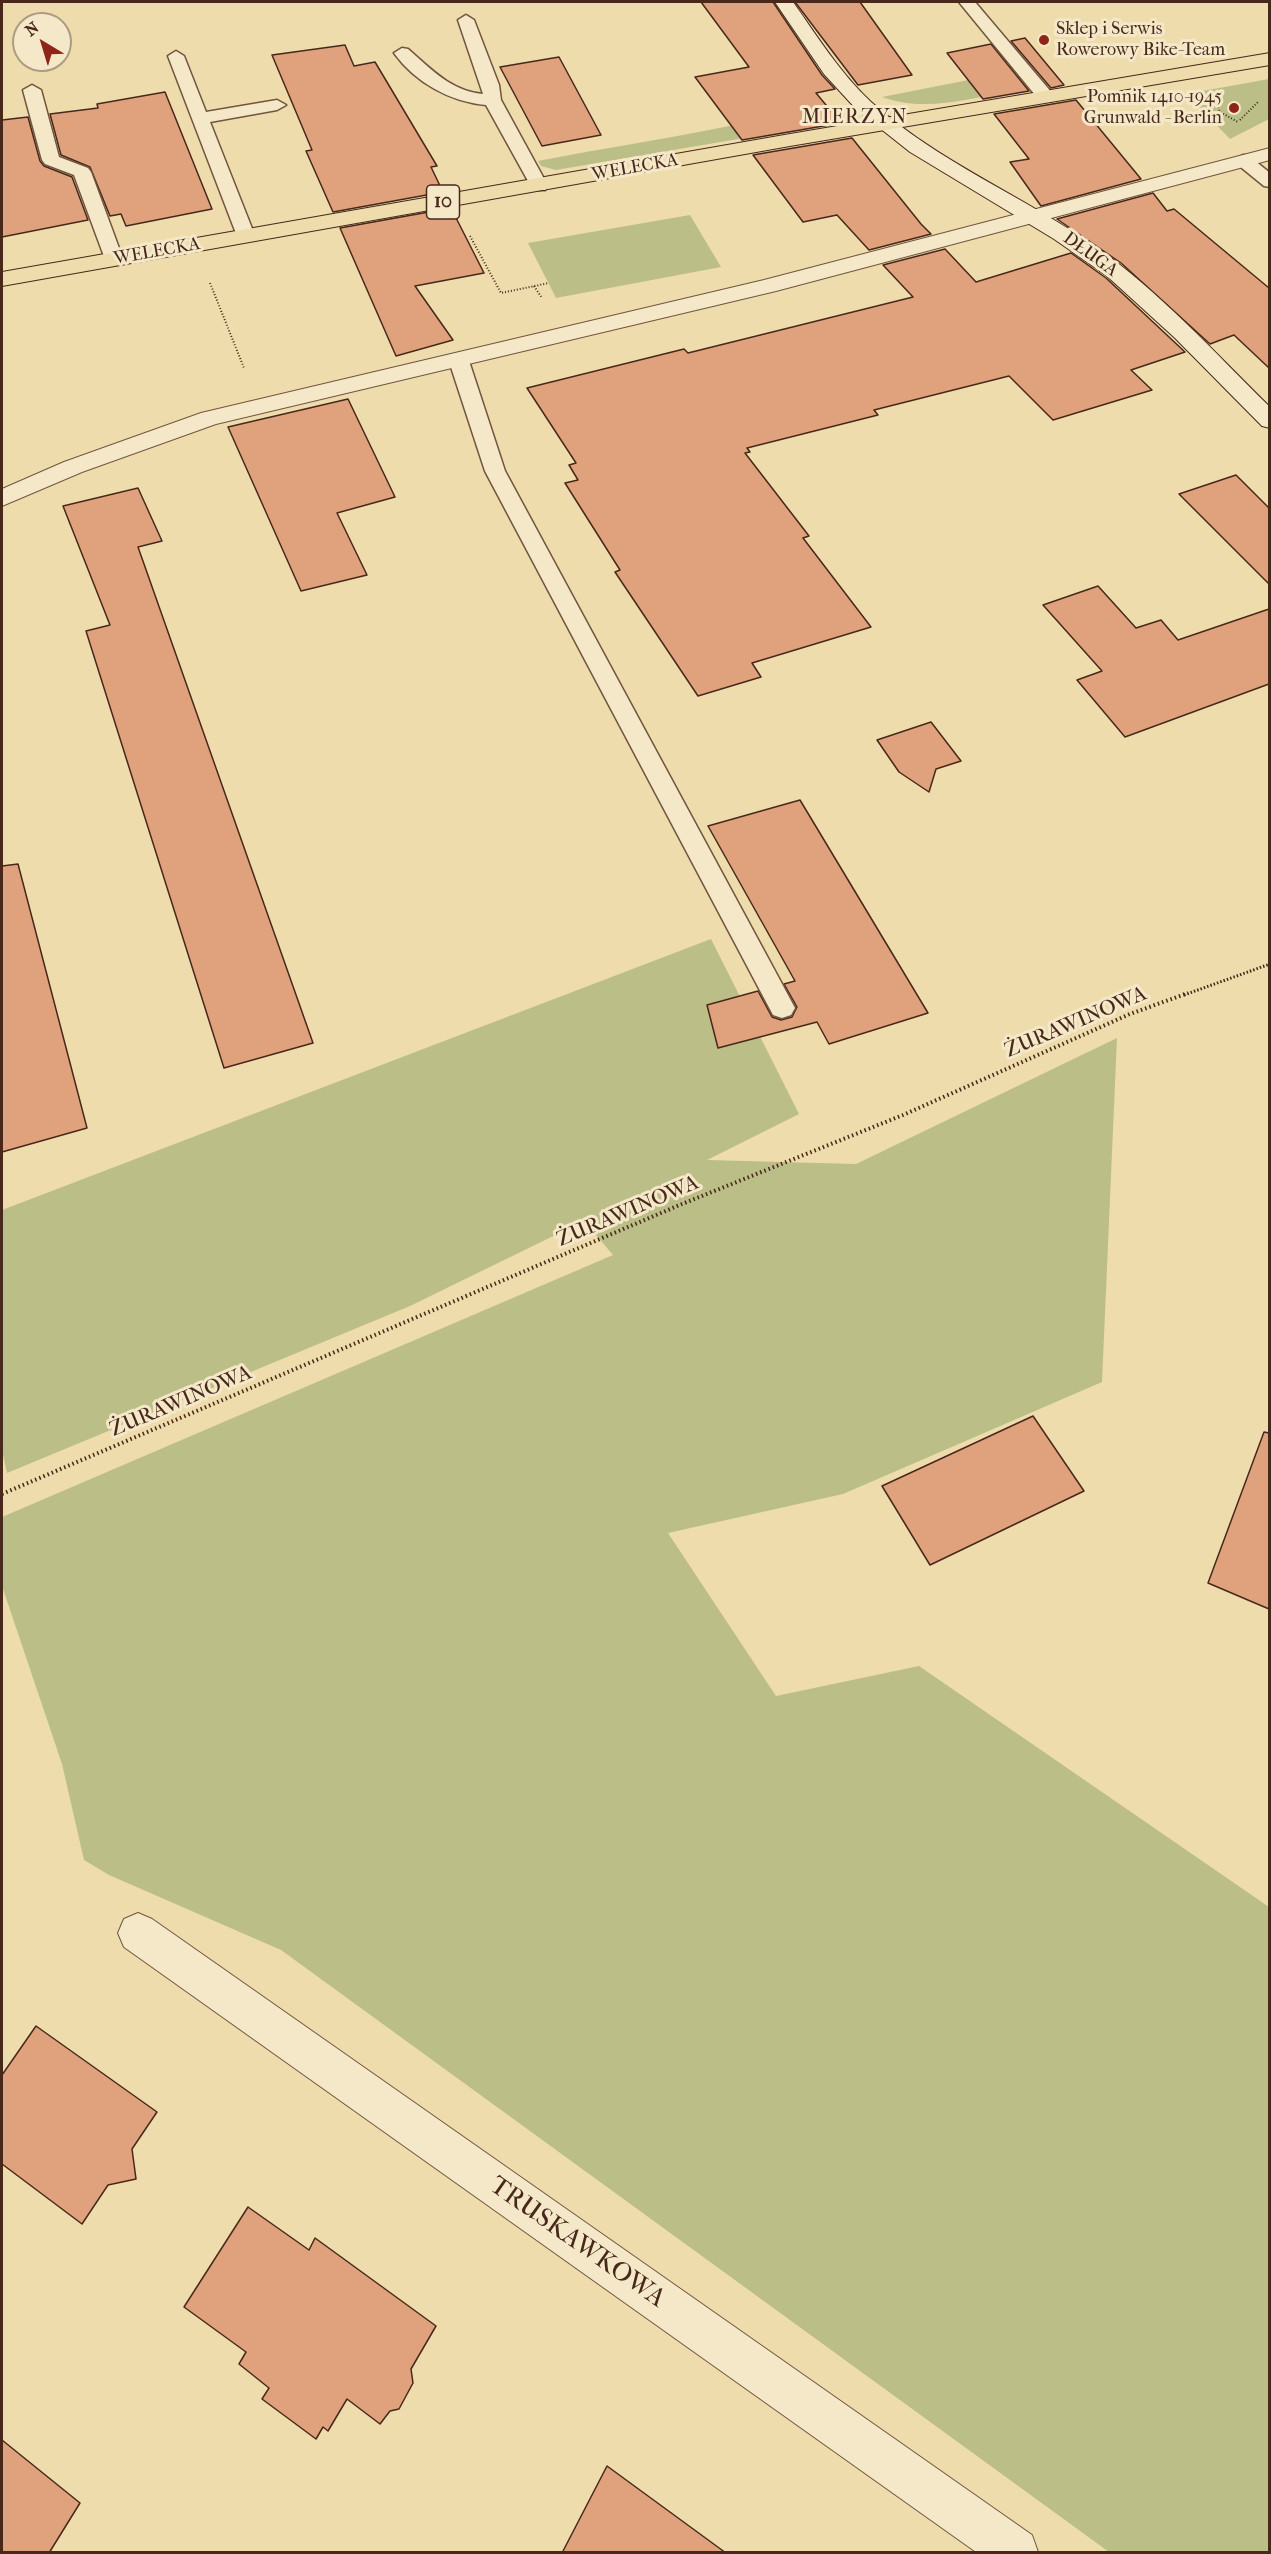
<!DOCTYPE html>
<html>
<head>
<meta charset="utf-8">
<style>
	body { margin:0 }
	#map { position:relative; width:1271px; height:2554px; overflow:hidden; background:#eedcac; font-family:"IM FELL French Canon",serif }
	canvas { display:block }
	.frame { position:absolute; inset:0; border:3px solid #47281a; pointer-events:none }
	.north { position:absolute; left:12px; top:12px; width:60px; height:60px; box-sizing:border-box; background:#f4e8c9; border:2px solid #af9b83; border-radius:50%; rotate:322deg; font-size:16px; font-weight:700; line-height:24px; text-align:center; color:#47281a }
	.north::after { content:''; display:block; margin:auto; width:21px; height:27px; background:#8f2418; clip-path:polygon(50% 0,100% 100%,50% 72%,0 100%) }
</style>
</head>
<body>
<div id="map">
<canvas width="1271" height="2554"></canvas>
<div class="frame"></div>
<div class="north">N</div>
</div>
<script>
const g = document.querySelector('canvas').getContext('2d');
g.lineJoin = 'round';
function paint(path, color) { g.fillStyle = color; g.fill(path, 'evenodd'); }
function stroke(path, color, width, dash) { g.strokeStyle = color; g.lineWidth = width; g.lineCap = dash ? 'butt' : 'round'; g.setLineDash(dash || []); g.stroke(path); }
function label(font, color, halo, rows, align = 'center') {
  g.font = font + ' "IM FELL French Canon",serif'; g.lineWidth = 6; g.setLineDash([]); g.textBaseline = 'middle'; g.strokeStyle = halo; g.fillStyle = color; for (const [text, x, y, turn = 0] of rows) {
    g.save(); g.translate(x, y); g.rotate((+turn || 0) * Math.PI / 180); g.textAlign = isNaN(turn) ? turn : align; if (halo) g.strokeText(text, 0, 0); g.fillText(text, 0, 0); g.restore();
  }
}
const green = new Path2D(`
	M1004 73 1014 91C970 98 925 113 882 97Z
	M1269 79V119L1230 139 1186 94Z
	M752 121 750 137 556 170 541 166 538 161C609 147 681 137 752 121Z
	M690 215 721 267 556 298 528 243Z
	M711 939 799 1114 707 1160 856 1164 1117 1038 1102 1382 843 1494 668 1533 776 1696 919 1666 1269 1907V2552H1109L281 1950 109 1875 84 1860 62 1764 2 1586V1517L613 1255 584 1221 410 1306 7 1473 2 1450V1210Z`);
const building = new Path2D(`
	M701 2H773L822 75 835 89 816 93 841 123 742 140 695 77 749 67Z
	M795 2H860L912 75 858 85Z
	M1025 38 1064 85 1051 88 1011 41Z
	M991 44 1029 91 983 99 947 53Z
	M345 45 354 66 375 62 437 166 431 167 443 192 333 212 306 151 312 150 272 55Z
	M559 57 601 135 542 146 500 67Z
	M165 92 212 209 126 226 121 214 110 216 90 167 61 155 50 114 98 108 97 104Z
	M1076 100 1141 179 1041 206 1010 162 1029 159 994 114Z
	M28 117 40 161 44 166 72 177 88 220 2 237V120Z
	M852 138 921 224 931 234 869 250 837 215 803 222 753 155Z
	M1153 193 1167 211 1174 209 1269 288V368L1234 335 1210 344 1121 263 1057 219Z
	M451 208 484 273 415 286 453 340 396 356 340 228Z
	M945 249 976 282 1071 253 1106 278 1185 352 1131 370 1152 390 1053 420 1009 376 874 410 878 415 747 448 750 452 745 453 809 536 803 538 871 627 752 663 761 677 698 696 615 572 620 570 565 483 578 480 569 465 576 463 527 388 684 349 688 353 913 297 883 265Z
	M348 399 395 497 337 513 367 575 301 591 228 427Z
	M1236 475 1269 508V584L1179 494Z
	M138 488 162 541 138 547 313 1043 224 1068 86 631 110 625 63 506Z
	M1098 586 1136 628 1161 620 1178 640 1269 609V684L1125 737 1077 680 1102 671 1043 605Z
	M931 722 961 761 936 769 929 792 899 772 877 740Z
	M800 800 928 1013 829 1044 817 1022 718 1048 707 1005 758 991 772 1017 781 1020 792 1017 797 1007 784 984 795 981 708 826Z
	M18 864 87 1128 2 1152V866Z
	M1033 1416 1084 1491 930 1565 882 1486Z
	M1264 1432 1269 1433V1609L1208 1583Z
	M36 2026 157 2112 132 2149 136 2179 108 2185 82 2224 2 2164V2075Z
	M248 2207 309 2250 315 2238 436 2326 411 2369 413 2383 399 2409 390 2411 380 2424 347 2399 328 2431 323 2427 316 2439 262 2399 269 2388 239 2364 246 2352 184 2307Z
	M2 2440 80 2503 49 2553H2Z
	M607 2466 726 2553H562Z`);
const pathFar2 = new Path2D(`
	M1218 107 1220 112 1238 122
	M1240 120 1258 102
	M470 236 501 293 549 283
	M210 283 244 368
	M534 286 542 298`);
const pathFar1 = new Path2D(`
	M1184 995 1270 964`);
const path = new Path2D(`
	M2 1494 682 1204 903 1115 1130 1014 1188 993`);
const lane = new Path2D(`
	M959 2H975L1052 93 1055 97 1052 101H1040Z
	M466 15 474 20 499 85 501 100 548 186 545 190H533L486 105C450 102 415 82 394 53L402 48 408 49C431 69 451 91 483 94L458 20Z
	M176 51 184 56 206 112 277 100 286 105 277 110 210 122 255 236 253 240H239L237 236 168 56Z
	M32 85 41 90 59 157 88 168 91 172 123 259 121 263 114 265 105 259 74 175 45 164 42 160 23 90Z
	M1243 155 1249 156 1270 173V187L1264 186 1237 164 1234 160Z
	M459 355 466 357 469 361 505 471 795 1008 791 1015 782 1018 773 1015 485 471 449 361 452 357Z`);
const street = new Path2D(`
	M1270 148V160L776 291 216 424 82 472 2 506V489L64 462 201 413 764 280Z
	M138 1913 152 1919 1032 2535 1038 2552H976L124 1947 118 1933 124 1919Z`);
const secondary = new Path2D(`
	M775 2H793C817 36 840 73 871 102 938 162 1023 196 1096 247 1160 292 1214 352 1270 407V428L1262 426 1175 338 1107 276 1054 239 910 152 857 110 824 74Z`);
const primary = new Path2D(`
	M1270 53V65L790 146 2 286V272L790 134Z`);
const markers = [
	[1044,40,6,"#8f2418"],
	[1234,108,6,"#8f2418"]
];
const farPoinames = [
	["Sklep i Serwis",1056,30],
	["Rowerowy Bike-Team",1056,51],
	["Pomnik 1410-1945",1222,98,"right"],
	["Grunwald - Berlin",1222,119,"right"]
];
const farStreetnames = [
	["WELECKA",635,168,-10],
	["WELECKA",157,252,-10],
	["DŁUGA",1090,255,36]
];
const farQuarternames = [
	["MIERZYN",855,118]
];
const shields = [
	[443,202,33]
];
const shieldNames = [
	["10",443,202]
];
const streetNames = [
	["ŻURAWINOWA",1076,1023,-23],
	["ŻURAWINOWA",628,1212,-23],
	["ŻURAWINOWA",181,1402,-23]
];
const nearStreetnames = [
	["TRUSKAWKOWA",577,2243,35]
];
paint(green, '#bbbf87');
paint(building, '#e0a27d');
stroke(building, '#47281a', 1.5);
stroke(lane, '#71553e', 3);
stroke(street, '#71553e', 2);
stroke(secondary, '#47281a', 2);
stroke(primary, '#47281a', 2);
stroke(pathFar2, '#47281a', 2, [1, 2]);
stroke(pathFar1, '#47281a', 3, [1.5, 2]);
stroke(path, '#47281a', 4, [1.5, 3]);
paint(lane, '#f4e8c9');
paint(street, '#f4e8c9');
paint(secondary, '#f4e8c9');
paint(primary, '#eedcac');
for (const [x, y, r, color] of markers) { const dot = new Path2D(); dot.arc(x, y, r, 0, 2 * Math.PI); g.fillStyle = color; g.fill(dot); stroke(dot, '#f4e8c9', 2); }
label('18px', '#47281a', '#f4e8c9', farPoinames, 'left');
label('18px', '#47281a', '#f4e8c9', farStreetnames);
g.letterSpacing = '1.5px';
label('20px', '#47281a', '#f4e8c9', farQuarternames);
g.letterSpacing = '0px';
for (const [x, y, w] of shields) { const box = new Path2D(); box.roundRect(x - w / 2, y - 17, w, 34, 4.5); g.fillStyle = '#f4e8c9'; g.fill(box); stroke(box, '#47281a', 1.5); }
label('bold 20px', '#47281a', null, shieldNames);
label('21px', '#47281a', '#f4e8c9', streetNames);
label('26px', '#47281a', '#f4e8c9', nearStreetnames);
</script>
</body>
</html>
